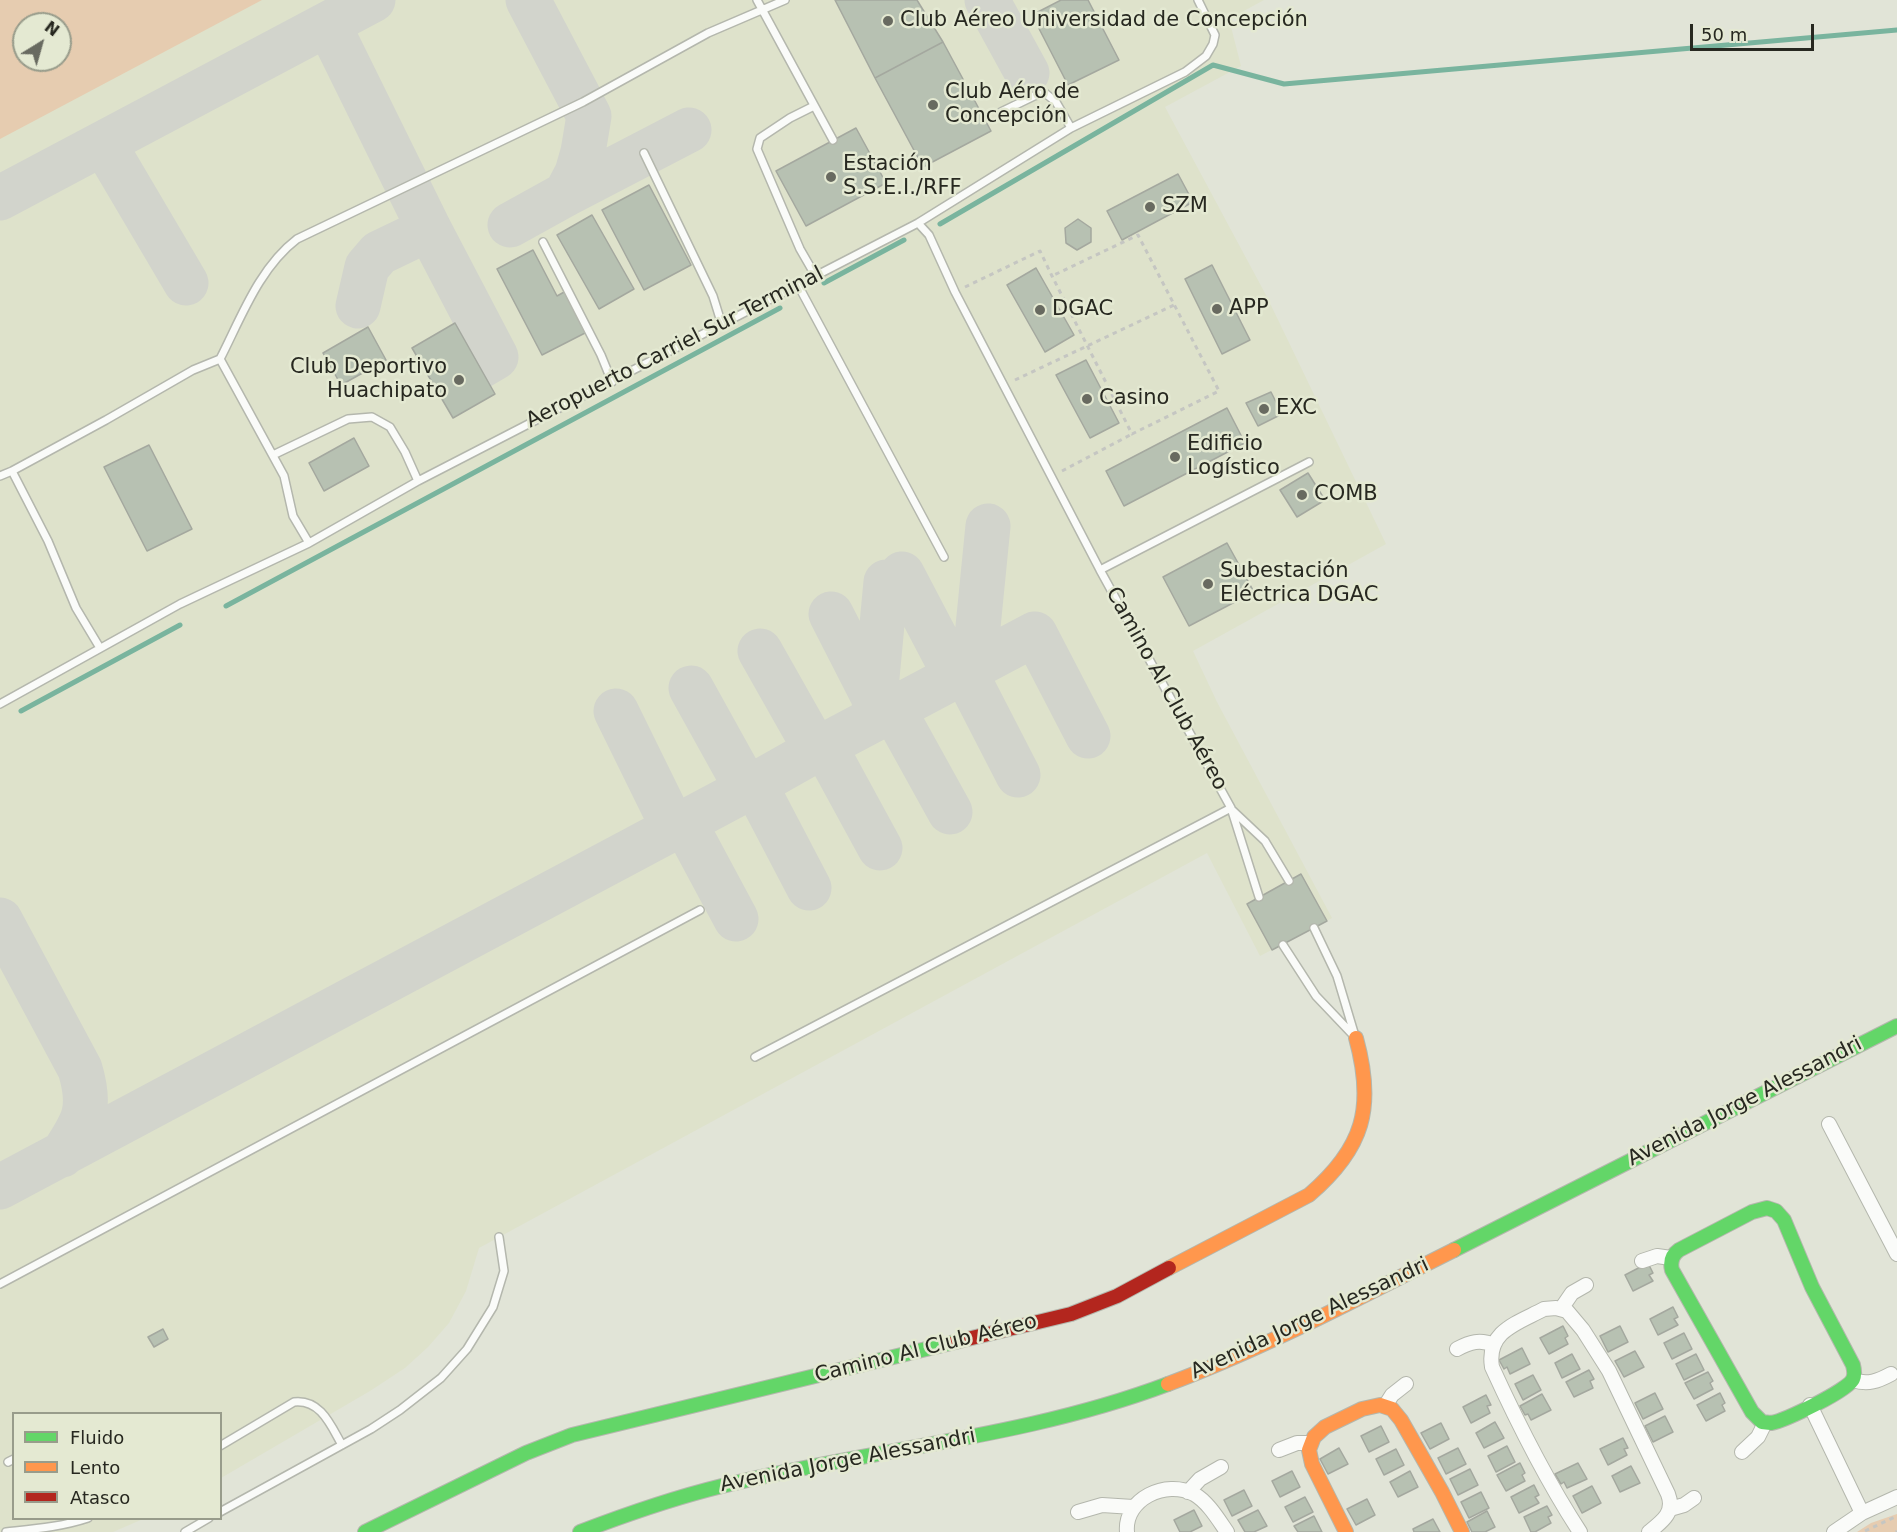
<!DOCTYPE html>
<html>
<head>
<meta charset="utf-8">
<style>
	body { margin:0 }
	#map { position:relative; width:1897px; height:1532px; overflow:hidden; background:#e1e4d7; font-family:"DejaVu Sans",sans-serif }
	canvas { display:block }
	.legend { position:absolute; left:12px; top:1412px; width:210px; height:108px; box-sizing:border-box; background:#e4e9d2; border:2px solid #989c8b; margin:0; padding:8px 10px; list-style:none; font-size:18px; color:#272820 }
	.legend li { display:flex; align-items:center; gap:12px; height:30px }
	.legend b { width:30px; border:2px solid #989c8b }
	.north { position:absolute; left:12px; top:12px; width:60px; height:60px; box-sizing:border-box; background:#e4e9d2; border:2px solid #989c8b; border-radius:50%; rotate:37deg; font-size:16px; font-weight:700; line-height:24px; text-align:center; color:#272820 }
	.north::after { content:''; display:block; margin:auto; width:21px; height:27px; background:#686a60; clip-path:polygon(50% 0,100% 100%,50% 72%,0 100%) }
	.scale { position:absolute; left:1690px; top:24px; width:124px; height:27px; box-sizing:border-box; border:3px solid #272820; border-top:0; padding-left:8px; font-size:18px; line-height:21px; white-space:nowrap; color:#272820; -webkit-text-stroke:4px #e4e9d2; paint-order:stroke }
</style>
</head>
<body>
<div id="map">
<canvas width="1897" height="1532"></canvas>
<ul class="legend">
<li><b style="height:8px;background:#63d668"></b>Fluido</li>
<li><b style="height:8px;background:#ff974d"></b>Lento</li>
<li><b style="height:8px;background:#b3261e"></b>Atasco</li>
</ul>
<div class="north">N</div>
<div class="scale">50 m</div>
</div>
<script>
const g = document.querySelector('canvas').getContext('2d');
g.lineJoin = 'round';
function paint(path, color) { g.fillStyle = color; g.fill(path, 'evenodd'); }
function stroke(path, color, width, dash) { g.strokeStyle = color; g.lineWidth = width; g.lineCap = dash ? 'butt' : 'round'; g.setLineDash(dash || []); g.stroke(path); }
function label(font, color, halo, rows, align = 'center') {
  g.font = font + ' "DejaVu Sans",sans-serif'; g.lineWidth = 5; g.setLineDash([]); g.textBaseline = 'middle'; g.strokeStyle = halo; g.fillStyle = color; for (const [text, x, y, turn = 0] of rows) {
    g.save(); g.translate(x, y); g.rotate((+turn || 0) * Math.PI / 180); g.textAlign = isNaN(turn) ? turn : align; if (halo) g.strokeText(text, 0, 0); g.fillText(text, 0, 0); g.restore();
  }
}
const built = new Path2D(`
	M0 0H1264L1229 19 1241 66 1165 107 1267 297 1386 544 1193 651 1217 702 1332 918 1260 956 1207 853 479 1248 466 1291 449 1323 428 1347 405 1368 370 1391 221 1478 220 1414H14V1518L143 1519 113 1532H0ZM24 24H60V60H24Z`);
const green = new Path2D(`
	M0 0H262L0 139ZM24 24H60V60H24Z
	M1897 1514V1532H1857L1871 1523Z`);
const stream = new Path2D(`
	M940 224 1213 65 1284 84 1897 30
	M824 283 904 240
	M226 606 780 308
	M21 711 180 625`);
const taxiway = new Path2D(`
	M987 0 1027 73
	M328 24 429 229 496 357 479 367
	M104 144 186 283
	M566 194 689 130
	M0 198 373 0
	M510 225 566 194 577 173 583 152 589 116 528 0
	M358 306 367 267 379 253 429 229
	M902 574 956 677
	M831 614 876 702
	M760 651 816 750
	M974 667 988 526
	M965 672 1018 775
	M691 688 747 789
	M893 709 950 812
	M616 711 673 827
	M873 720 886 582
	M825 747 880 848
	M754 783 809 888
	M684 822 736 919
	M0 920 80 1069C92 1109 84 1122 62 1155
	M0 1187 747 789 816 750 1035 634 1088 736`);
const building = new Path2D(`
	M835 0H917L943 42 875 78Z
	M1061 0H1088L1119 60 1068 85 1032 15Z
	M943 42 991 131 923 167 875 78Z
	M856 128 886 183 806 226 776 171Z
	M1178 174 1193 202 1122 240 1107 211Z
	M649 185 691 265 644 290 602 210Z
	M592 215 634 289 599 309 557 235Z
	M1078 219 1091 228V242L1077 250 1066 243 1065 228Z
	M533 250 557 296 566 291 587 332 542 355 497 269Z
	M1212 265 1250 340 1222 354 1185 279Z
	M1036 268 1074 335 1045 352 1007 285Z
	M455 323 495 394 453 418 412 348Z
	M368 327 386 360 341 385 323 353Z
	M1086 360 1119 423 1090 438 1056 375Z
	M1271 392 1282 414 1258 426 1246 403Z
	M1227 408 1245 443 1124 506 1106 471Z
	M354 438 369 466 324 491 309 463Z
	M149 445 192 529 147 551 104 467Z
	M1308 473 1325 500 1297 517 1280 490Z
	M1227 543 1254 592 1189 626 1163 577Z
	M1301 874 1327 921 1272 950 1247 904Z
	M1648 1263 1653 1273 1649 1275 1653 1281 1633 1291 1625 1275Z
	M1673 1307 1678 1317 1674 1319 1678 1325 1658 1335 1650 1319Z
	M1563 1326 1568 1336 1565 1338 1568 1344 1549 1354 1540 1338Z
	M1620 1326 1628 1342 1608 1352 1600 1336Z
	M163 1329 168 1339 154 1347 148 1337Z
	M1684 1333 1692 1349 1672 1359 1664 1343Z
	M1522 1348 1530 1364 1510 1374 1507 1367 1504 1369 1499 1360Z
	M1635 1351 1644 1367 1624 1377 1615 1361Z
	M1572 1354 1580 1369 1562 1378 1555 1363Z
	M1696 1354 1704 1370 1684 1380 1676 1364Z
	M1589 1370 1594 1379 1590 1381 1593 1388 1574 1397 1566 1382Z
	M1708 1372 1713 1381 1710 1383 1713 1389 1694 1399 1685 1383Z
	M1533 1375 1541 1390 1523 1400 1515 1384Z
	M1655 1393 1663 1409 1643 1419 1635 1403Z
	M1720 1393 1725 1403 1722 1405 1725 1411 1706 1421 1697 1405Z
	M1542 1394 1551 1410 1531 1420 1528 1414 1525 1415 1520 1406Z
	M1486 1395 1491 1405 1487 1406 1490 1413 1471 1423 1463 1407Z
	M1665 1416 1673 1432 1653 1442 1645 1426Z
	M1495 1422 1504 1438 1484 1448 1476 1433Z
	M1441 1423 1449 1439 1430 1449 1421 1433Z
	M1381 1426 1389 1442 1369 1452 1361 1436Z
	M1623 1438 1628 1448 1624 1449 1627 1455 1608 1465 1600 1449Z
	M1507 1446 1515 1462 1496 1472 1488 1456Z
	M1339 1448 1348 1464 1328 1474 1320 1459Z
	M1458 1448 1466 1464 1446 1474 1438 1458Z
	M1396 1449 1404 1465 1384 1475 1376 1459Z
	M1520 1463 1525 1473 1522 1475 1525 1481 1506 1491 1497 1475Z
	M1578 1463 1587 1479 1567 1488 1564 1482 1561 1484 1555 1474Z
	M1631 1466 1640 1483 1620 1492 1612 1476Z
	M1470 1469 1478 1485 1458 1495 1450 1479Z
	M1292 1471 1300 1487 1280 1497 1272 1481Z
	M1410 1471 1418 1487 1398 1497 1390 1482Z
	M1534 1485 1539 1495 1535 1497 1539 1503 1519 1513 1511 1497Z
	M1592 1486 1601 1503 1582 1513 1573 1496Z
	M1244 1490 1252 1506 1232 1516 1224 1500Z
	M1481 1492 1489 1508 1469 1518 1461 1502Z
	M1305 1497 1313 1512 1293 1522 1285 1507Z
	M1367 1499 1375 1515 1356 1525 1347 1509Z
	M1547 1506 1552 1515 1548 1517 1551 1523 1535 1532H1531L1524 1517Z
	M1194 1510 1202 1526 1190 1532H1180L1174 1520Z
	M1258 1510 1267 1526 1254 1532H1245L1238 1520Z
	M1487 1511 1495 1527 1485 1532H1472L1467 1522Z
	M1314 1516 1322 1532H1298L1294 1526Z
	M1433 1519 1440 1532H1414L1413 1529Z`);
const path = new Path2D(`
	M965 287 1040 251 1052 276 1132 434 1219 391 1138 235 1052 276
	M1015 380 1174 305
	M1062 471 1132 434
	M1865 1531 1897 1516
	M1896 1532 1897 1531`);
const lane = new Path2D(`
	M757 0 833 140
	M814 106 790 118 760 138 757 149 800 249 815 275
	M1001 112 1034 96 1045 93 1056 102 1071 128
	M644 153 713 296 722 325
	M918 223 929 235 955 292 1100 570 1309 462
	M543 242 601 355 612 382
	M798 285 944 557
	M220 359 284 476 293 516 309 543
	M273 455 348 419 372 417 390 427 405 452 418 481
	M12 471 48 541 76 608 100 648
	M0 476 12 471 106 420 193 370 220 359C241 318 259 268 297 239L583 102 708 33 785 0
	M1100 570 1231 808 1259 897
	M0 704 180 604 309 543 418 481 918 223 1071 128 1185 72 1206 56 1213 44 1215 35 1198 0
	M1231 809 1265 841 1289 881
	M1314 928 1337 976 1355 1036
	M1283 945 1316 996 1355 1037
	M755 1057 1231 808
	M0 1284 700 910
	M220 1446 294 1402C321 1399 331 1426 342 1445
	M8 1462 14 1459
	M220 1512 371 1429 400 1410 441 1378 467 1349 493 1307 504 1271 499 1237
	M6 1532C34 1529 61 1527 88 1518
	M185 1532 209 1518`);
const street = new Path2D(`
	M1829 1124 1897 1254
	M1642 1261 1657 1256 1671 1258
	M1561 1309 1572 1293 1586 1285
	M1457 1349C1470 1342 1480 1339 1494 1345
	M1853 1380C1868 1385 1878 1381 1891 1374
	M1810 1405 1862 1513
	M1385 1406 1392 1395 1406 1384
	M1279 1450 1297 1443H1311
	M1742 1452 1758 1437 1765 1423
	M1188 1492 1200 1479 1221 1467
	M1670 1509 1684 1505 1694 1498
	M1078 1512 1102 1505 1133 1507
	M1127 1532C1124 1499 1166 1479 1194 1494 1208 1502 1218 1519 1227 1532
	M1580 1532C1546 1480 1518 1424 1492 1367 1486 1331 1518 1323 1544 1309L1556 1308 1567 1311 1583 1330 1609 1371 1668 1494C1675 1512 1663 1521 1649 1532
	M1834 1532 1862 1513 1897 1497`);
const fast = new Path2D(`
	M1767 1208 1776 1211 1784 1220 1812 1287 1853 1365C1854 1369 1855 1375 1853 1379 1849 1390 1784 1421 1771 1423L1762 1422 1752 1412 1672 1270C1670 1262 1672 1255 1679 1250L1752 1212Z
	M1454 1250 1897 1026
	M365 1532 526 1453 572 1435 955 1342
	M580 1532C627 1514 673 1498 722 1486 870 1449 1025 1438 1168 1384`);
const slow = new Path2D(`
	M1169 1268 1309 1195C1364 1148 1375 1107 1356 1038
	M1168 1384C1267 1347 1360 1297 1454 1250
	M1346 1532 1312 1464 1309 1450 1314 1437 1325 1427 1362 1409 1380 1405 1392 1409 1401 1420 1442 1492 1462 1532`);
const jam = new Path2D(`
	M955 1342 1071 1314 1117 1296 1169 1268`);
const markers = [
	[888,21,6,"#686a60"],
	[933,105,6,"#686a60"],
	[831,177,6,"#686a60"],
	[1150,207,6,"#686a60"],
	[1217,309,6,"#686a60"],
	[1040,310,6,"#686a60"],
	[459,380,6,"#686a60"],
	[1087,399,6,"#686a60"],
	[1264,409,6,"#686a60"],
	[1175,457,6,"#686a60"],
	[1302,495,6,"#686a60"],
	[1208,584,6,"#686a60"]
];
const poiNames = [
	["Club Aéreo Universidad de Concepción",900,21],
	["Club Aéro de",945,93],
	["Concepción",945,117],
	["Estación",843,165],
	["S.S.E.I./RFF",843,189],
	["SZM",1162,207],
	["APP",1229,309],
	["DGAC",1052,310],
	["Club Deportivo",447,368,"right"],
	["Huachipato",447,392,"right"],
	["Casino",1099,399],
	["EXC",1276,409],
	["Edificio",1187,445],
	["Logístico",1187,469],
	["COMB",1314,495],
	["Subestación",1220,572],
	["Eléctrica DGAC",1220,596]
];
const streetNames = [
	["Aeropuerto Carriel Sur Terminal",675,348,-27],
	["Camino Al Club Aéreo",1166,689,61],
	["Avenida Jorge Alessandri",1745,1102,-27],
	["Avenida Jorge Alessandri",1310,1319,-25],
	["Camino Al Club Aéreo",926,1349,-14],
	["Avenida Jorge Alessandri",848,1461,-11]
];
paint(built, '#dee2cb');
paint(green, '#e6ccb0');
stroke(stream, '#79b49e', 5);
stroke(taxiway, '#d2d4cc', 45);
paint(building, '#b7c1b2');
stroke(building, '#a4a89f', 1.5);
stroke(lane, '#b4b7ad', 10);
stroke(street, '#b4b7ad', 16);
stroke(fast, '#b4b7ad', 16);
stroke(slow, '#b4b7ad', 16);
stroke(jam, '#b4b7ad', 16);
stroke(path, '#c5c6c2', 3, [4.5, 4.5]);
stroke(lane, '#fafbf9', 7);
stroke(street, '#fafbf9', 14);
stroke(fast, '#63d668', 14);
stroke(slow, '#ff974d', 14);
stroke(jam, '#b3261e', 14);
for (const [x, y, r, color] of markers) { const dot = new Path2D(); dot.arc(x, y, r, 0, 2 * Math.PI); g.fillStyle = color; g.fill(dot); stroke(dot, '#e4e9d2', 2); }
label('21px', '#272820', '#e4e9d2', poiNames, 'left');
label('21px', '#272820', '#e4e9d2', streetNames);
</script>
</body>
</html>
